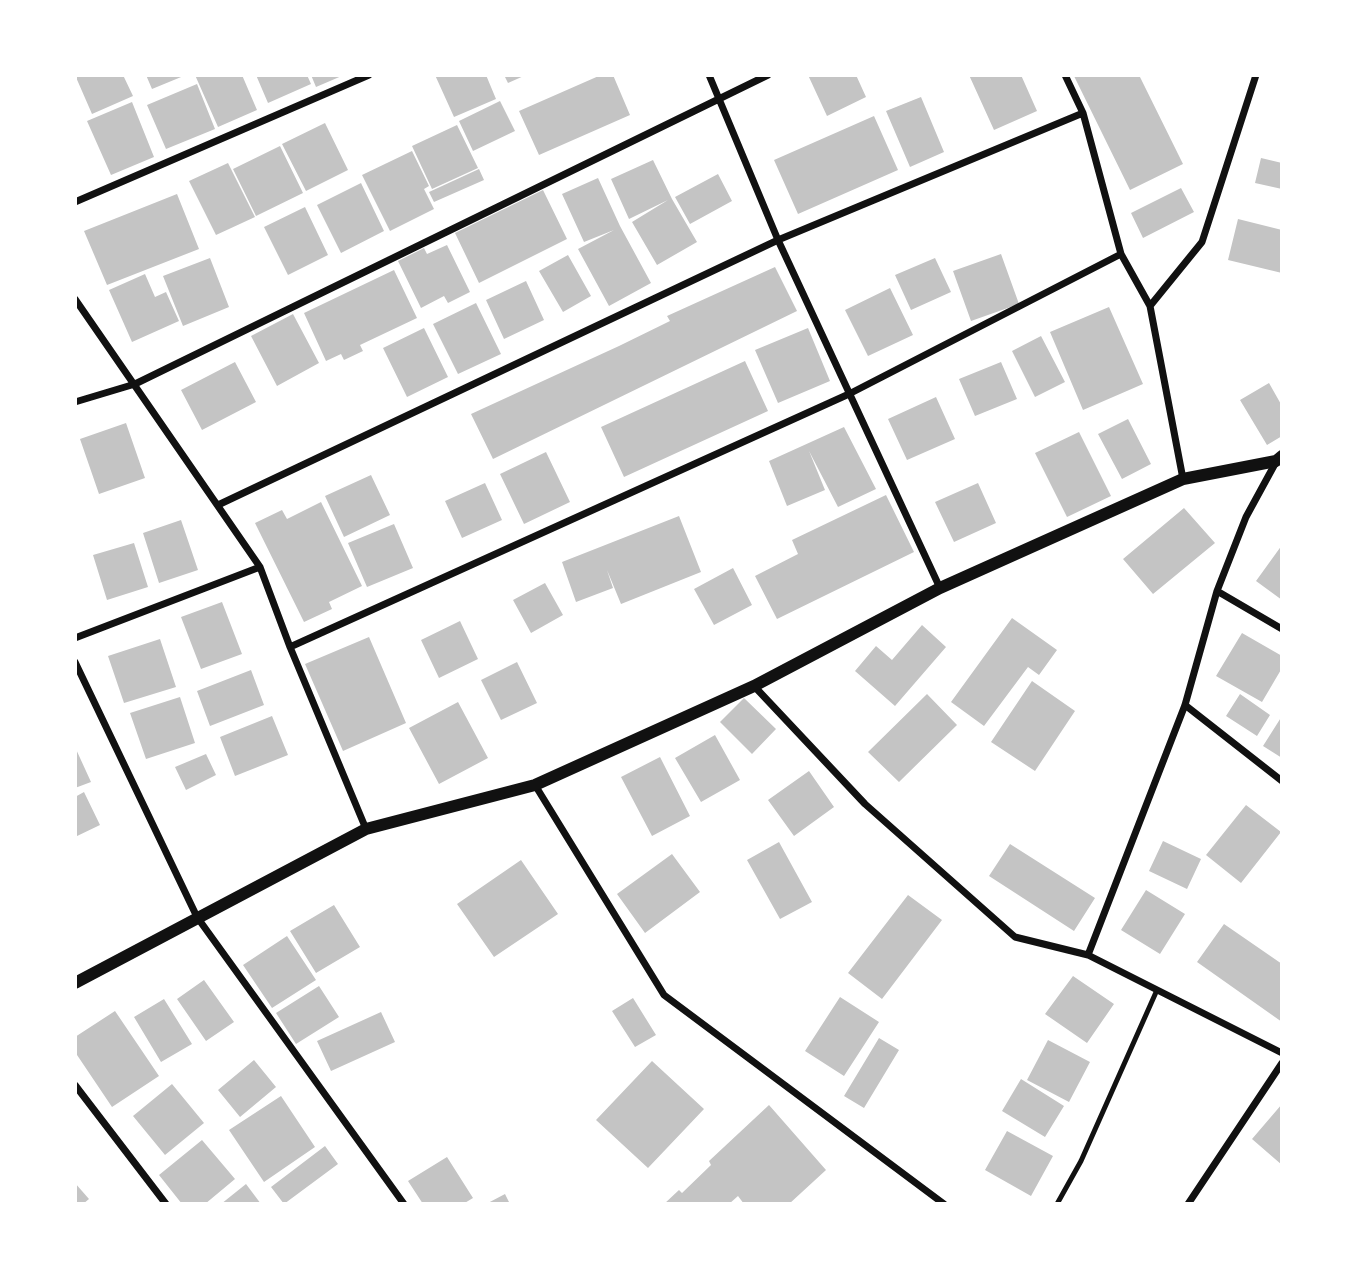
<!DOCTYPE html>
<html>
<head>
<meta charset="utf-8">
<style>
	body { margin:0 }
	#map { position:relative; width:1357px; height:1279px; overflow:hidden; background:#fff; font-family:Ubuntu,sans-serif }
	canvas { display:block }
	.frame { position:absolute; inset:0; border:77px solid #fff; pointer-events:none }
</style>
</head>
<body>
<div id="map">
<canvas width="1357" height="1279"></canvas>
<div class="frame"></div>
</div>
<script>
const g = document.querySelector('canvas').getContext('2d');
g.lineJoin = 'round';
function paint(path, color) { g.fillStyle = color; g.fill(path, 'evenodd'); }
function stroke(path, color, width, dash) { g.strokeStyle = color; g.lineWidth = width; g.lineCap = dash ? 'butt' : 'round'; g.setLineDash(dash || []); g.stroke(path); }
const building = new Path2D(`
	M75 75H123L133 96 92 114Z
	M146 75H186L152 89Z
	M195 75H242L257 110 218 127Z
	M256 75H307L311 84 268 103Z
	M311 75H344L316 87Z
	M435 75H486L496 99 454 117Z
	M504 75H526L508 83Z
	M601 75H613L630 115 539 155 519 111Z
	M808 75H856L866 97 827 116Z
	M969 75H1021L1037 111 994 130Z
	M1076 75H1139L1183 164 1130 190 1074 76Z
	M197 84 215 129 166 149 147 105Z
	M921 97 944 152 910 167 886 111Z
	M500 101 515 131 473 151 459 121Z
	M132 102 154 157 111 175 87 121Z
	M874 116 898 170 798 214 774 160Z
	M325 123 348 170 306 191 282 144Z
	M457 125 478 168 432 189 412 146Z
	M280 146 303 193 256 216 233 169Z
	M412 151 429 186 424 189 434 209 390 231 362 175Z
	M1261 158 1282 163V189L1255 183Z
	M653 160 672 199 697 242 657 265 632 222 668 200 629 219 611 179Z
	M228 163 255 217 216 235 189 181Z
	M479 169 484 180 434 202 429 192Z
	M718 174 732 201 690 224 675 197Z
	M598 178 620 226 651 283 609 306 578 249 614 230 584 242 562 194Z
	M361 183 384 231 341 253 317 205Z
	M1181 188 1194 212 1143 238 1131 213Z
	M543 190 567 239 479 283 455 233Z
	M177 194 199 249 107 285 84 231Z
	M305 207 328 255 288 275 264 227Z
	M1238 219 1282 230V273L1228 260Z
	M447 245 470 292 448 303 444 296 421 308 398 261 424 248 427 254Z
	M1001 254 1019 304 971 321 953 271Z
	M568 255 591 296 563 312 539 271Z
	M210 258 229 307 183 326 163 276Z
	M935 258 951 292 911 310 895 275Z
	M775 267 797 311 493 459 471 414 619 346 670 321 667 316Z
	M394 270 417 318 360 345 363 351 344 360 341 354 326 361 304 313Z
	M145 274 155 297 166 292 179 321 132 342 109 290Z
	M526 281 544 320 504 339 486 300Z
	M890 288 913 335 868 356 845 310Z
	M476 303 501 354 458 374 433 324Z
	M1109 307 1143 384 1083 410 1050 332Z
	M293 314 319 363 277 386 251 336Z
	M424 328 448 377 407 397 383 348Z
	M808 328 830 381 778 403 755 350Z
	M1041 336 1065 382 1035 397 1012 351Z
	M745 361 768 411 624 477 601 427Z
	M235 362 256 402 202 430 181 390Z
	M1001 362 1017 399 975 416 959 379Z
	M1269 383 1282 406V436L1267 445 1240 400Z
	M936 397 955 439 907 460 888 419Z
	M1128 419 1151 464 1122 479 1098 434Z
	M126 423 145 478 99 494 80 439Z
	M844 427 876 489 838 507 809 451 825 490 787 506 769 461Z
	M1079 432 1111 496 1067 517 1035 453Z
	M546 452 570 502 524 524 500 474Z
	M371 475 390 515 344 537 325 496Z
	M485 483 502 520 462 538 445 501Z
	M978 483 996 523 954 542 935 502Z
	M886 495 914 552 777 619 755 576 798 554 792 540Z
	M321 502 362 586 329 602 332 609 304 622 255 523 282 510 287 519Z
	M1184 508 1215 543 1153 594 1123 559Z
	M679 516 701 572 621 604 607 570 613 588 576 602 562 562Z
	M181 520 198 570 159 583 143 533Z
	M394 524 413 568 367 587 348 543Z
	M134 543 148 587 107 600 93 555Z
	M1282 545V600L1256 581Z
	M733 568 752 605 714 625 694 589Z
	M545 583 563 615 531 633 513 600Z
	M222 602 242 654 201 669 181 617Z
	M1012 618 1057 650 1039 675 1028 667 984 726 951 702Z
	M460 621 478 659 439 678 421 640Z
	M922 625 946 647 895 706 855 671 876 646 892 660Z
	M1242 633 1282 656V668L1262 702 1216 676Z
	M369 637 406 723 343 751 305 664Z
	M160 639 176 687 124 703 108 656Z
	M517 662 537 703 501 720 481 680Z
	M251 670 264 705 210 726 197 691Z
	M1032 681 1075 711 1035 771 991 742Z
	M927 694 957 725 899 782 868 752Z
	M1240 694 1270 715 1257 736 1226 716Z
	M180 697 195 743 146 759 130 713Z
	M744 698 776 729 752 754 720 722Z
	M458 702 488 758 439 784 409 728Z
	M272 716 288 755 235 776 220 737Z
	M1282 716V758L1263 746Z
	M715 735 740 780 701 802 675 758Z
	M75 747 91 782 75 788Z
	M206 754 216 775 186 790 175 767Z
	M660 757 690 816 652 836 621 777Z
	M809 771 834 807 794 836 768 800Z
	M84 792 100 825 75 837V797Z
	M1246 805 1281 832 1241 883 1206 855Z
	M1163 841 1201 859 1187 889 1149 871Z
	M779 842 812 902 780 919 747 860Z
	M1010 844 1095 898 1074 931 989 876Z
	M672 854 700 892 645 933 617 894Z
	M521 860 558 914 494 957 457 904Z
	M1146 890 1185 914 1160 954 1121 930Z
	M908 895 942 920 882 999 848 973Z
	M334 905 360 947 316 973 290 931Z
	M1224 924 1282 964V1022L1197 962Z
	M287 936 316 980 272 1008 243 965Z
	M1073 976 1114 1004 1087 1043 1045 1014Z
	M204 980 234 1022 206 1041 177 999Z
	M319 986 339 1017 296 1044 276 1013Z
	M840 997 879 1022 844 1076 805 1051Z
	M633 998 656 1035 635 1047 612 1011Z
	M164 999 192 1044 161 1062 134 1017Z
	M115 1011 159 1076 112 1107 75 1052V1037Z
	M381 1012 395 1042 331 1071 317 1041Z
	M879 1038 899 1050 864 1108 844 1096Z
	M1048 1040 1090 1062 1069 1102 1027 1080Z
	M254 1060 276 1087 240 1117 218 1090Z
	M652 1061 704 1109 648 1168 596 1120Z
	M1021 1079 1064 1106 1045 1137 1002 1111Z
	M172 1084 204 1123 165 1155 133 1116Z
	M281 1096 315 1147 264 1182 229 1130Z
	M1282 1104V1165L1252 1139Z
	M769 1105 826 1170 789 1204H744L738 1196 729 1204H664L679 1190 682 1193 711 1165 709 1161Z
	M1007 1131 1053 1156 1031 1196 985 1170Z
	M202 1140 235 1179 205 1204H182L159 1175Z
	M325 1146 338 1164 284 1204 271 1187Z
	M447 1157 473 1198 463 1204H423L408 1181Z
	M75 1183 89 1199 83 1204H75Z
	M246 1184 261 1204H221Z
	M505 1194 510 1204H486Z`);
const service = new Path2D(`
	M1057 1204 1081 1161 1157 990`);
const minor = new Path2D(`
	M709 75 778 240 940 588
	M1065 75 1083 113 1121 254 1150 306 1183 479
	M75 202 369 75
	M75 299 260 567 290 647 366 829
	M1150 306 1202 242 1256 75
	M75 402 135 384 768 75
	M218 505 778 240 1083 113
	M1217 591 1282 629
	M75 638 260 567
	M290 647 849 394 1121 254
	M75 662 197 917 404 1204
	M754 686 865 804 1015 937 1088 955 1282 1053
	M1185 705 1282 781
	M535 785 664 995 944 1204
	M1088 955 1185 705 1217 591 1246 517 1276 462
	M75 1085 166 1204
	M1188 1204 1282 1063`);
const tertiary = new Path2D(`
	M75 983 366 829 535 785 754 686 940 588 1183 479 1276 461 1282 456`);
paint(building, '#c4c4c4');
stroke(service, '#111', 5);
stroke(minor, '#111', 7);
stroke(tertiary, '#111', 12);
</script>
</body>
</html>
